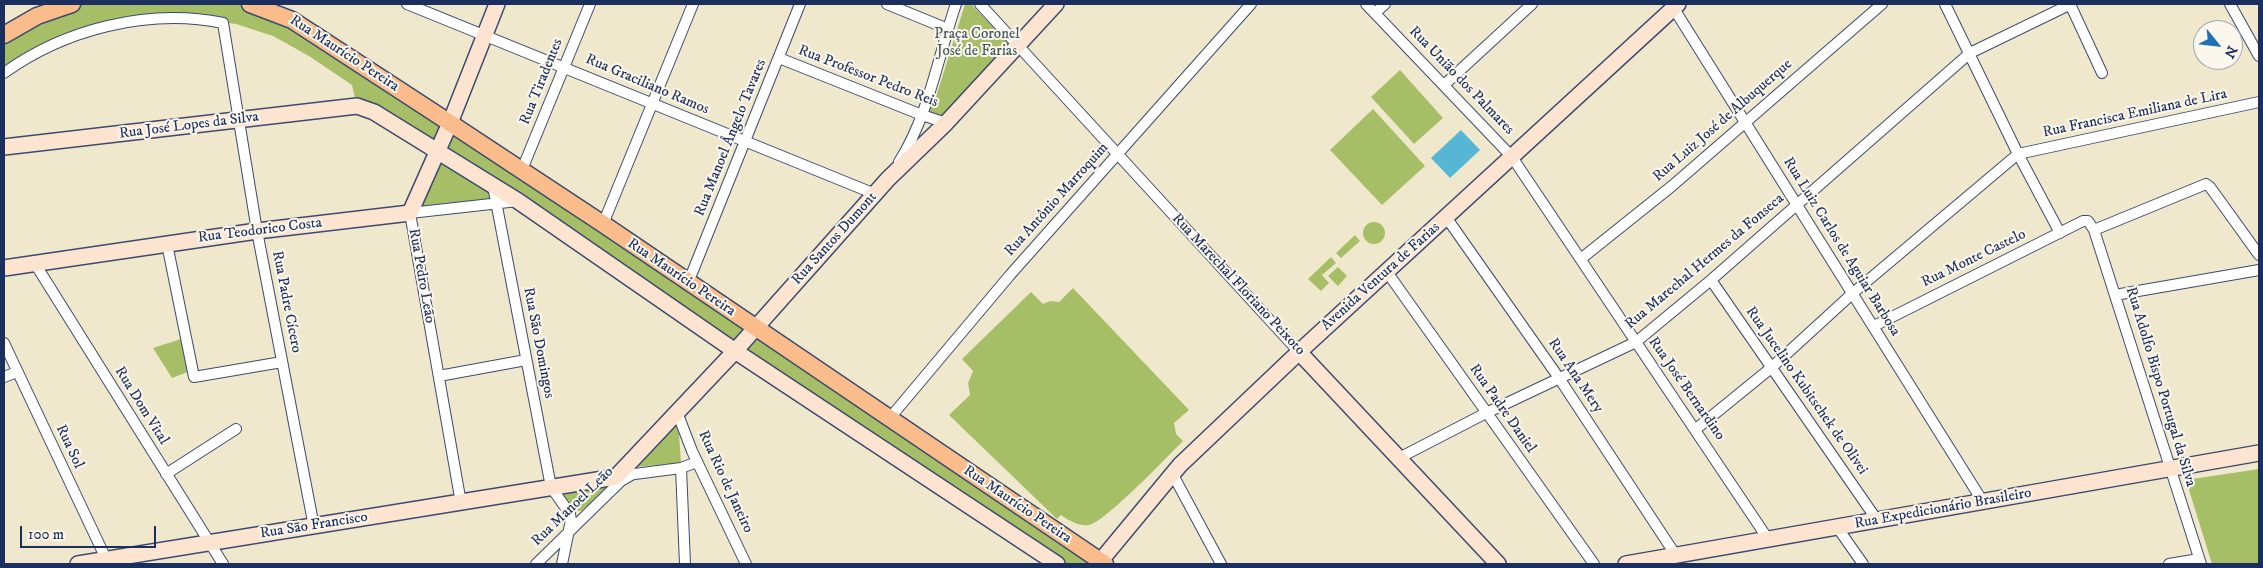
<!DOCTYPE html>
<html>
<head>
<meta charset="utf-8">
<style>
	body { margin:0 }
	#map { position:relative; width:2263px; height:568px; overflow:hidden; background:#f0e8cd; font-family:"IM FELL DW Pica",serif }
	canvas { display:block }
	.frame { position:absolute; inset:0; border:5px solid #1b2f5e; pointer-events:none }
	.north { position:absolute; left:2193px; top:20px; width:50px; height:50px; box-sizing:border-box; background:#fbf7ec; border:1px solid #a1a7b3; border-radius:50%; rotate:119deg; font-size:14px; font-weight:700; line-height:20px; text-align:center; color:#1b2f5e }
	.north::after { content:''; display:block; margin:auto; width:18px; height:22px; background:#1f6fb2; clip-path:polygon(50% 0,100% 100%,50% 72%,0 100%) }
	.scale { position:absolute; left:20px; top:526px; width:136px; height:22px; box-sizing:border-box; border:2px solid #1b2f5e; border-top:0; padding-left:6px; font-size:15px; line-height:18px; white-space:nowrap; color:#1b2f5e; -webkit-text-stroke:4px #fbf7ec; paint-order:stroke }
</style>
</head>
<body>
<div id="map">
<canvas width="2263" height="568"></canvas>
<div class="frame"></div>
<div class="north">N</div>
<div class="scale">100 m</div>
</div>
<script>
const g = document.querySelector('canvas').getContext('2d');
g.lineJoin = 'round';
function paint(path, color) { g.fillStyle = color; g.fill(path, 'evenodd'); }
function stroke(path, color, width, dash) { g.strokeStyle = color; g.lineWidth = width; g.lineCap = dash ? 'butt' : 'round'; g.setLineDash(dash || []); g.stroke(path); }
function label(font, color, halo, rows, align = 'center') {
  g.font = font + ' "IM FELL DW Pica",serif'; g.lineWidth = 4; g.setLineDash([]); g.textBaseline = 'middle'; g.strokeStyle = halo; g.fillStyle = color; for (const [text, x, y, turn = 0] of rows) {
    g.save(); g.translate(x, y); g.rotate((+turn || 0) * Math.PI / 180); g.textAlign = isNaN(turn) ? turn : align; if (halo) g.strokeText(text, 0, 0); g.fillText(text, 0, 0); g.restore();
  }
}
const green = new Path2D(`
	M72 4H250L263 7 1105 564H1057L518 201 410 213 437 150 357 106 352 85 309 56 273 36 236 24 209 20 97 29 4 73V35Z
	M965 4H971L1009 43 941 117 928 111 936 97Z
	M1400 70 1443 118 1414 144 1371 97Z
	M1373 109 1425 166 1382 205 1330 150Z
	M1363 233a11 11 0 1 1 22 0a11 11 0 1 1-22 0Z
	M1355 235 1360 241 1341 258 1336 253Z
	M1331 257 1336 263 1322 275 1329 283 1321 291 1308 279Z
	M1338 267 1347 276 1338 286 1328 276Z
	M1073 288 1189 410 1174 423 1176 434 1183 441C1168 456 1105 522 1089 525 1080 527 1068 520 1061 515L1057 519 949 415 970 395 968 383 973 371 962 359 1031 292 1043 304 1050 301 1059 302Z
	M181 339 190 371 172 378 153 348Z
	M678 419 681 463 634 467Z
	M2259 469V564H2212L2186 480Z
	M623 477 581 511 573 510 559 490Z`);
const water = new Path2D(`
	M1461 130 1480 150 1450 178 1431 158Z`);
const street = new Path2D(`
	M407 4 875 194
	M887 4 948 29
	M980 4 1299 352
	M1366 4 1512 157 1768 539
	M1671 4 1983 502
	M1945 4 2018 154 2060 233
	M2070 4 2102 73
	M2230 4 2259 56
	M1375 13 1385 4
	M779 58 922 115 946 123
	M4 73C65 29 148 8 223 23L257 231 314 527
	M1444 85 1532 4
	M899 162C929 115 938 56 956 4
	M521 172 590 4
	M493 186 551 487 570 514 571 520 562 564
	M1446 217 1559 378 1675 554
	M603 224 693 4
	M2094 230 2206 184 2210 187 2259 255
	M167 244 194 377 282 362
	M1582 258 1672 186 1882 4
	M34 262 223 564
	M1387 272 1594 564
	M1711 280 1877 520
	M688 283 800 4
	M2115 295 2259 270
	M1874 326 2083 221H2088L2094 230 2201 564
	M4 343 108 563
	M439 376 526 360
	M4 377 17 372
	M677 412 692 451 746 564
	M889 419 1010 275 1251 4
	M1696 429 1771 368 1853 293 2018 154 2259 102
	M1399 458 1486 413 1636 342 1711 280 1970 53 2071 4
	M681 468 685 564
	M1172 473 1221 564
	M166 474 236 429
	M627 475 681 468 697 462
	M461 503 410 213 518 201
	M1837 527 1863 564
	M536 564 621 481 633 474
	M2169 564 2199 559`);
const secondary = new Path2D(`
	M4 147 357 106 374 112 518 201 735 351 1057 564
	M4 268 257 231 410 213 450 123 497 4
	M1299 352 1498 564
	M78 564 616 477 735 351 888 179 946 123 1056 4
	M1098 564 1180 465 1299 352 1678 4
	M1626 564 2259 453`);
const primary = new Path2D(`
	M250 4 292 20 450 123 603 224 1105 564
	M4 35 37 16 72 4`);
const parkNames = [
	["Praça Coronel",977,35],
	["José de Farias",977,52]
];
const streetNames = [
	["Rua Maurício Pereira",344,54,33],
	["Rua Professor Pedro Reis",868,77,21],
	["Rua União dos Palmares",1461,81,46],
	["Rua Tiradentes",542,82,-68],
	["Rua Graciliano Ramos",647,85,23],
	["Rua Francisca Emiliana de Lira",2135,114,-12],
	["Rua Luiz José de Albuquerque",1723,121,-41],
	["Rua José Lopes da Silva",189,126,-7],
	["Rua Manoel Ângelo Tavares",731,138,-68],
	["Rua Antônio Marroquim",1057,200,-48],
	["Rua Teodorico Costa",260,231,-7],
	["Rua Santos Dumont",835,239,-48],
	["Rua Luiz Carlos de Aguiar Barbosa",1841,247,58],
	["Rua Monte Castelo",1974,259,-26],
	["Rua Marechal Hermes da Fonseca",1705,262,-40],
	["Rua Pedro Leão",421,276,80],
	["Avenida Ventura de Farias",1381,277,-42],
	["Rua Maurício Pereira",681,278,34],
	["Rua Marechal Floriano Peixoto",1238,285,47],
	["Rua Padre Cícero",286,302,79],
	["Rua São Domingos",538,343,79],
	["Rua Ana Mery",1575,376,56],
	["Rua Adolfo Bispo Portugal da Silva",2160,387,73],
	["Rua José Bernardino",1686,389,55],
	["Rua Jucelino Kubitschek de Olivei",1806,391,55],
	["Rua Dom Vital",141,406,58],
	["Rua Padre Daniel",1502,409,55],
	["Rua Sol",69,447,65],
	["Rua Rio de Janeiro",725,482,65],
	["Rua Maurício Pereira",1017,505,34],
	["Rua Manoel Leão",573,507,-44],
	["Rua Expedicionário Brasileiro",1943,509,-10],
	["Rua São Francisco",314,526,-9]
];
paint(green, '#a6bf66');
paint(water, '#56b7d4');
stroke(street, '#3b4b6f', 12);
stroke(secondary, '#3b4b6f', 18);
stroke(primary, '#3b4b6f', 19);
stroke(street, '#fff', 10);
stroke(secondary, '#fde4d1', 15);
stroke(primary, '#fabc8b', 16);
label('15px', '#455a60', '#fbf7ec', parkNames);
label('15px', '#1b2f5e', '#fbf7ec', streetNames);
</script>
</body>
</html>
